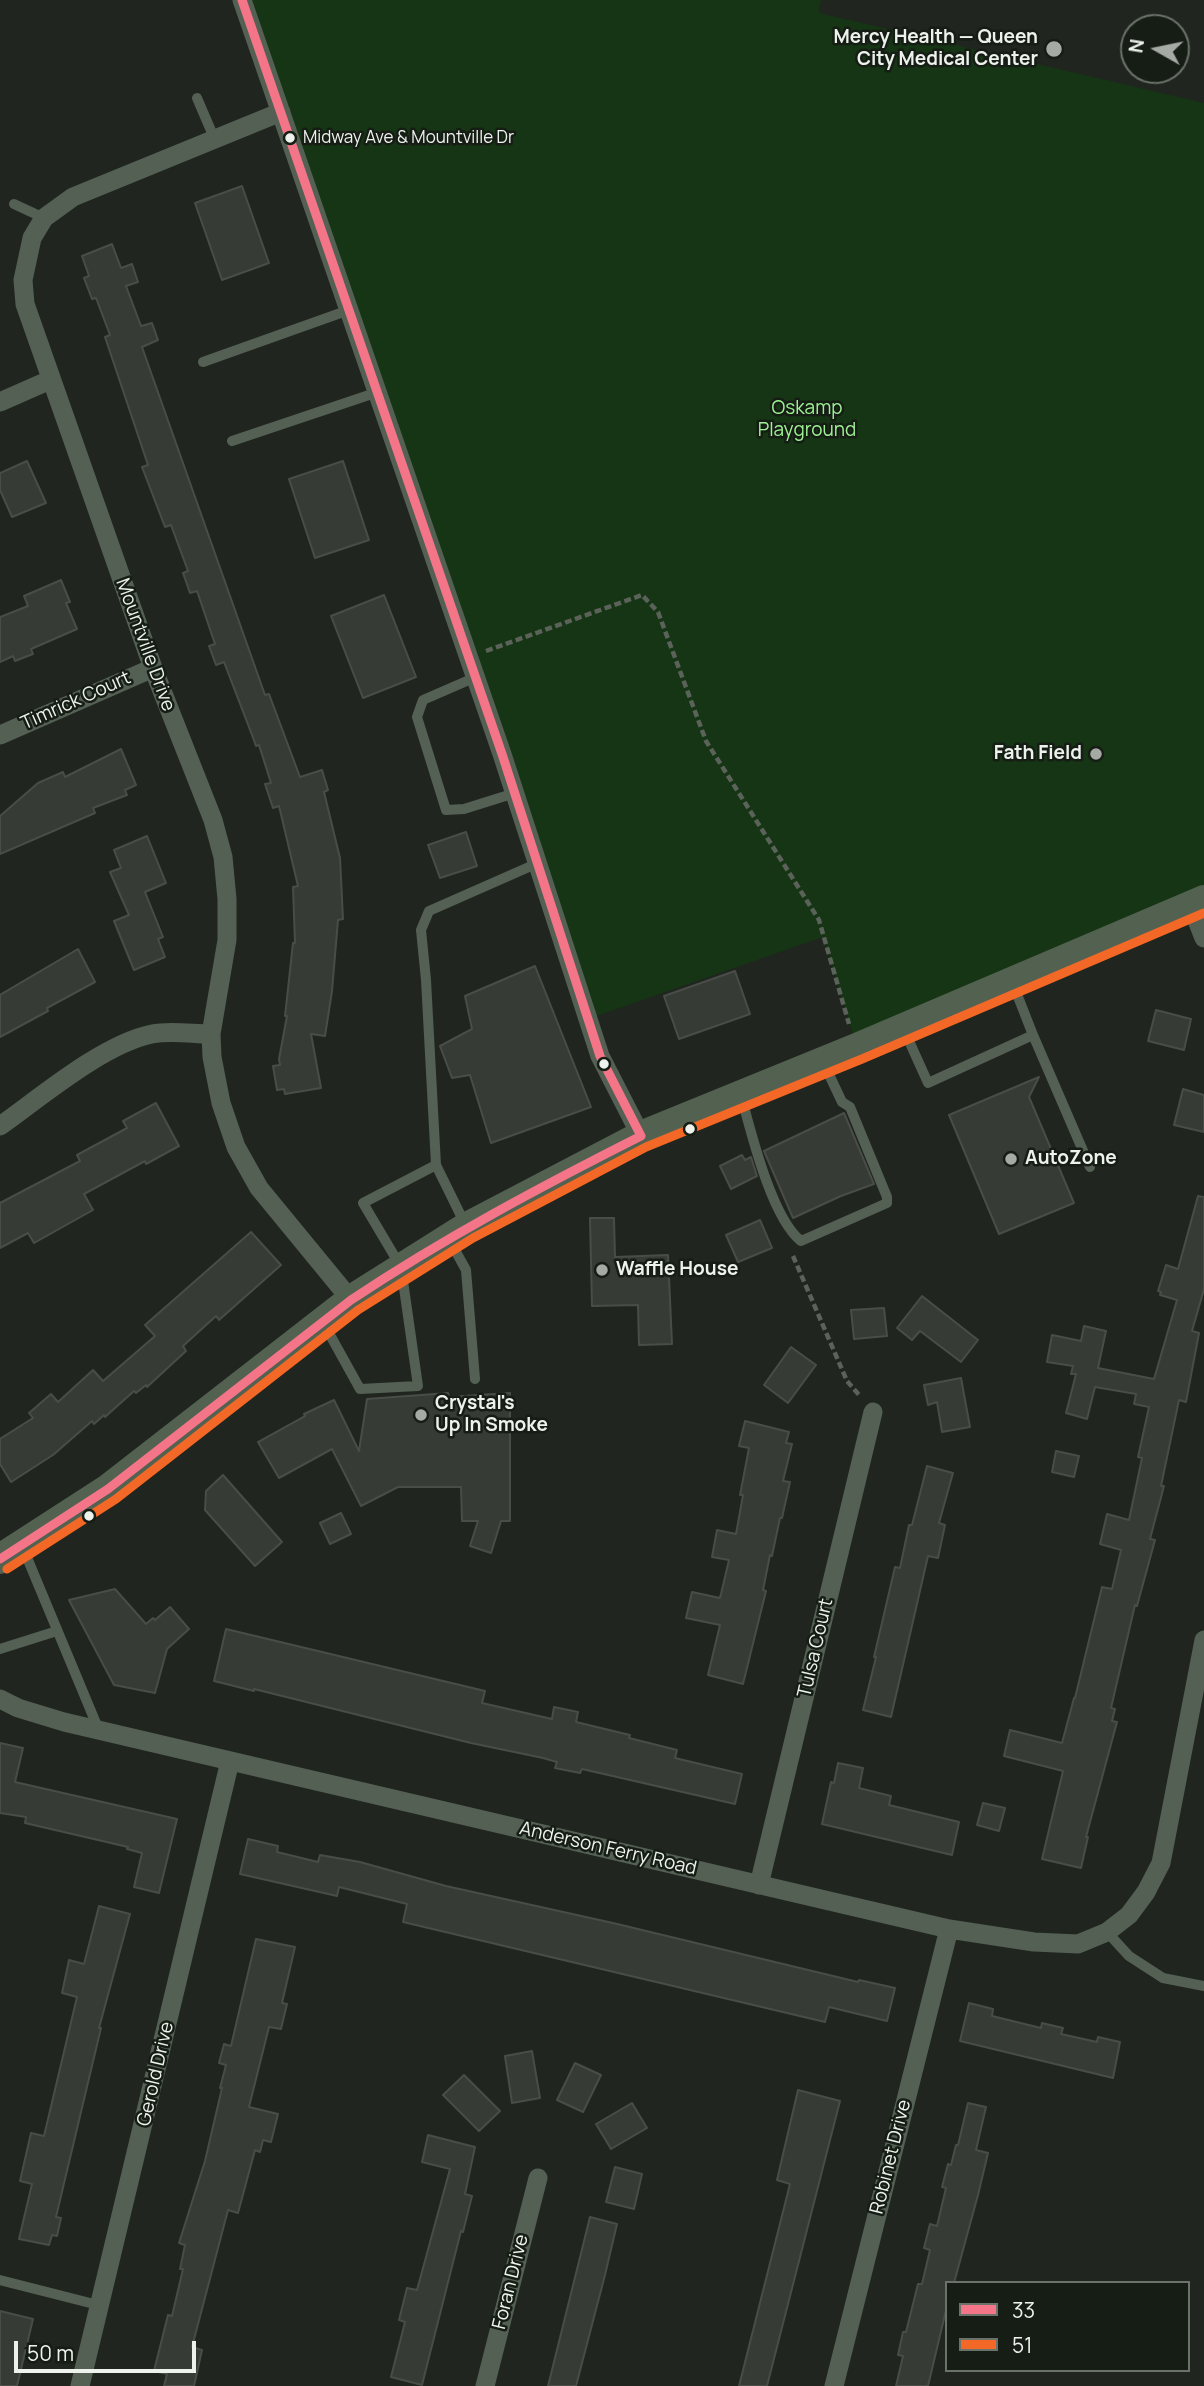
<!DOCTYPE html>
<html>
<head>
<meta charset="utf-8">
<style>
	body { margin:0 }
	#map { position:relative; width:1204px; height:2386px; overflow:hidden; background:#20251f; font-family:Manrope,sans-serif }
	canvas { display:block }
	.legend { position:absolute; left:945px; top:2281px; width:245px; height:91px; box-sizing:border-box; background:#151d14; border:2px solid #6b726a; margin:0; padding:9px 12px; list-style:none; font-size:21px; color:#edf2ec }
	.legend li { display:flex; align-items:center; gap:14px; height:35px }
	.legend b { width:35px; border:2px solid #6b726a }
	.north { position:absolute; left:1120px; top:14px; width:70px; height:70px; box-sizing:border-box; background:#151d14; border:2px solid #6b726a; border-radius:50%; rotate:279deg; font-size:19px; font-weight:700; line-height:28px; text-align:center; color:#edf2ec }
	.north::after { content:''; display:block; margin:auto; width:24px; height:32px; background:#a5aaa4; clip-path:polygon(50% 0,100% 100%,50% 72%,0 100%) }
	.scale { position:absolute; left:14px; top:2341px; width:182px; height:32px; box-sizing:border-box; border:4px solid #edf2ec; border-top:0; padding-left:9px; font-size:21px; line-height:24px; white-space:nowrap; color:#edf2ec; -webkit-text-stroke:5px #151d14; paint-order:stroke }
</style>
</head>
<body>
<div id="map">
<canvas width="1204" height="2386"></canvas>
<ul class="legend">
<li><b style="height:9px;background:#f57588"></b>33</li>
<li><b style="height:9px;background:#f36827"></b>51</li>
</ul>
<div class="north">N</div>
<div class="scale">50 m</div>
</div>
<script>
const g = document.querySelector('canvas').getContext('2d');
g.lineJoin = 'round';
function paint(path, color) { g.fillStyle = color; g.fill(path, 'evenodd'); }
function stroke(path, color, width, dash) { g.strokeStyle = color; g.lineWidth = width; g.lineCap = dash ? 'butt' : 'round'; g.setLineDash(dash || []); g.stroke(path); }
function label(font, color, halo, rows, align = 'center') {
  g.font = font + ' Manrope,sans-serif'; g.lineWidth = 5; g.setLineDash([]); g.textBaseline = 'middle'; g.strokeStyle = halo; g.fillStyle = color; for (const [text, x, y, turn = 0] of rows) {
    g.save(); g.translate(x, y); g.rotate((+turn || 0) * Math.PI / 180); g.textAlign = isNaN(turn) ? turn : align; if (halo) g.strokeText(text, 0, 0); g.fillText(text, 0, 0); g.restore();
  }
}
const green = new Path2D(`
	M242 0H821L819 13 1204 103V900L857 1048 823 937 588 1019Z`);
const building = new Path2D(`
	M242 186 269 263 222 280 195 203Z
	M112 244 121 268 132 264 138 282 126 286 141 326 152 323 158 340 142 347 265 695 269 694 300 777 322 770 328 790 324 792 340 858 343 919 338 920 332 991 325 1036 311 1034 321 1088 285 1094 284 1089 277 1090 273 1066 280 1065 279 1059 287 1016H285L293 943H295L293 887 298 886 279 806 273 808 265 784 271 783 259 745 256 746 252 735 224 662 216 665 209 646 215 644 197 591 190 593 183 573 188 571 171 525 165 527 142 467 148 465 105 337 110 335 96 298 92 299 84 278 89 276 82 256Z
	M27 461 46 503 12 517 0 490V473Z
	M343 461 369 540 315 558 289 479Z
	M61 580 70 602 66 603 77 629 31 649 33 654 15 661 13 656 0 662V617L28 606 24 596Z
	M384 595 416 677 363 698 331 616Z
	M121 749 136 785 125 790 127 795 93 808 95 813 0 854V816L38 783 63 772 65 777Z
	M466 832 477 866 440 878 428 845Z
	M147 836 166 883 145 892 163 937 158 939 165 957 134 970 114 921 129 915 110 872 121 868 114 850Z
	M78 949 95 982 47 1008 48 1011 0 1037V995Z
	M535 966 591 1107 491 1143 470 1075 452 1078 440 1046 472 1029 465 996Z
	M735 971 750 1014 679 1039 664 996Z
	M1156 1010 1191 1019 1184 1050 1148 1041Z
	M1039 1077 1029 1097 1074 1203 999 1234 949 1115Z
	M1183 1089 1204 1095V1132L1174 1125Z
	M156 1103 179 1146 146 1164 145 1161 84 1194 93 1210 34 1243 28 1233 0 1248V1203L80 1161 77 1155 127 1128 123 1121Z
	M844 1113 874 1184 841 1196 793 1218 764 1151Z
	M742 1155 745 1160 751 1157 757 1176 731 1189 720 1166Z
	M1198 1196 1204 1197V1289L1192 1331 1199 1333 1186 1402 1179 1400 1161 1486H1164L1150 1539 1155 1540 1137 1606 1135 1605 1111 1708 1115 1709 1112 1721 1117 1722 1086 1837H1088L1081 1868 1042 1859 1063 1771 1004 1756 1010 1730 1062 1743 1074 1698H1075L1102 1587 1112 1589 1121 1550 1100 1544 1107 1514 1129 1520 1142 1458 1138 1457 1149 1407 1134 1404 1136 1394 1095 1387 1087 1419 1066 1413 1076 1374H1071L1073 1366 1047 1362 1052 1335 1081 1341 1084 1326 1106 1331 1098 1368 1154 1379 1177 1300 1160 1295 1161 1292 1158 1291 1166 1265 1178 1269Z
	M590 1218H614L615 1257 668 1255 672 1344 639 1345 638 1305 592 1306Z
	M760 1220 772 1248 738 1262 726 1235Z
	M251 1232 281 1265 219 1320 216 1316 183 1346 186 1351 147 1387 146 1385 136 1393 134 1391 105 1417 104 1415 94 1424 92 1421 53 1455 11 1482 0 1464V1439L33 1418 29 1413 51 1394 58 1402 93 1370 103 1381 155 1336 145 1325Z
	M922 1296 978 1340 961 1362 920 1331 912 1340 897 1328Z
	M884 1308 887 1336 854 1339 851 1310Z
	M791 1347 816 1365 788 1403 764 1385Z
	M961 1378 970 1427 942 1432 937 1402 928 1405 924 1385Z
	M448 1393 449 1397 510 1393V1521H501L491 1553 470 1546 478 1521H462L461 1487H398L361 1506 332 1449 279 1478 258 1442 305 1416 304 1414 334 1400 359 1451 367 1399Z
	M745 1421 789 1432 786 1443 792 1444 783 1481 790 1482 782 1518H780L772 1556 770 1555 763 1590 766 1591 743 1684 708 1675 720 1625 686 1618 692 1592 720 1598 729 1560 712 1557 717 1530 736 1534 743 1495H740L749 1448 739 1446Z
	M1056 1451 1079 1456 1074 1477 1052 1472Z
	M927 1466 953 1473 939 1523 945 1525 938 1558 928 1556 891 1717 863 1710 876 1657H874L895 1567 900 1568 909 1525H912Z
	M223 1475 282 1542 255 1566 205 1510 206 1491Z
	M341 1513 351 1534 330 1544 320 1523Z
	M115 1589 146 1624 153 1618 155 1620 170 1607 189 1629 167 1649 155 1693 114 1685 69 1600Z
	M226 1629 485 1691 482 1703 552 1719 554 1707 578 1712 576 1722 630 1735 629 1738 677 1750 675 1758 742 1774 735 1804 582 1769 580 1773 555 1768 557 1762 543 1758 471 1743 254 1689V1691L214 1681Z
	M0 1743 23 1748 15 1782 177 1819 159 1893 134 1887 142 1853 127 1849 128 1847 25 1823 26 1817 0 1813Z
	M838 1763 863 1768 859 1788 891 1796 889 1805 959 1822 952 1855 822 1824 831 1782 834 1783Z
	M983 1803 1005 1808 999 1831 977 1825Z
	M248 1839 278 1846 277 1852 318 1862 320 1855 360 1862 446 1886 613 1923 858 1982 859 1980 895 1988 887 2021 829 2007 825 2022 403 1922 407 1904 339 1887 337 1896 240 1874Z
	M99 1906 130 1914 99 2028H101L56 2217 61 2218 57 2236 52 2235 49 2245 19 2239 32 2184 20 2181 31 2133 44 2136 77 1997 62 1993 69 1960 84 1964Z
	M256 1939 295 1947 282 2003 287 2004 281 2029 269 2027 249 2107 278 2114 271 2142 263 2140 260 2152 255 2150 238 2213 228 2210 192 2347 202 2350 194 2386H164L167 2374 154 2371 168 2315 172 2316 183 2269H180L185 2245 179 2243 205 2161 222 2088H220L226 2065 219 2063 224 2044 231 2046Z
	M969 2003 993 2009 992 2016 1041 2028 1042 2023 1063 2028 1061 2034 1097 2042 1098 2037 1120 2042 1113 2078 960 2041Z
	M532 2051 540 2098 512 2103 505 2056Z
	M575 2063 601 2075 583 2112 557 2100Z
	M464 2075 500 2111 479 2131 443 2095Z
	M798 2090 840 2101 767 2386H739L790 2184 777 2180Z
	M632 2103 647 2128 611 2149 596 2124Z
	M968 2103 986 2107 976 2150 988 2153 978 2195 954 2283H947V2306L928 2386H896L903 2356 898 2355 903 2332H906L918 2284H922L930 2250 924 2248 930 2224 937 2226 946 2188 942 2187 948 2164 951 2165 956 2145H958Z
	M428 2135 475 2147 465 2194 472 2196 463 2232 461 2231 422 2385 391 2377 405 2322 399 2320 407 2288 417 2290 450 2169 422 2162Z
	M615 2167 642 2174 634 2209 606 2202Z
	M590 2217 617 2224 605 2275 576 2386H548Z
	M0 2311 33 2319 17 2386H0Z`);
const path = new Path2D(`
	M486 651 642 595 658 612 706 741 819 920 849 1024
	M793 1256 847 1381 860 1396`);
const service = new Path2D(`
	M197 98 215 140
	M14 204 44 218
	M203 362 349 310
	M232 441 378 392
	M476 677 423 700 417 717 446 810 464 809 515 793
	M905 1032 928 1083 1033 1035 1013 984
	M1033 1035 1090 1167
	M742 1099C752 1136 772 1218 801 1241L887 1203V1197L850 1107 842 1102 825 1066
	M436 1165 426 980 421 930 429 911 538 863
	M450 1241 466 1270 475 1379
	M324 1324 360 1389 418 1386 401 1267 363 1203 436 1165 465 1224
	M23 1548 98 1728
	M0 1649 57 1631
	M1107 1932 1129 1956 1163 1978 1204 1986
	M0 2280 98 2305`);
const minor = new Path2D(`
	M242 0 502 754 600 1056 641 1136
	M281 112 73 197 44 218 32 238 23 280 25 304 153 668 213 820 223 857 227 899V940L211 1034 212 1057 221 1103 236 1147 259 1188 351 1300
	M0 402 50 380
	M0 735 153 668
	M1191 905 1204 938
	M0 1126C41 1097 103 1044 152 1034 170 1030 193 1034 211 1034
	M0 1699 18 1708 64 1722 949 1929 1034 1942 1078 1944 1107 1932 1129 1915 1146 1892 1161 1863 1204 1640
	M759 1885 873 1412
	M80 2386 230 1761
	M485 2386 538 2178
	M834 2386 949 1929`);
const primary = new Path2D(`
	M0 1559 108 1489 351 1300 467 1227 641 1136 857 1048 1204 900`);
const bus1 = new Path2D(`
	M242 0 502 754 600 1056 641 1136
	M0 1559 108 1489 351 1300C444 1238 542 1186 641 1136`);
const bus2 = new Path2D(`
	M7 1569 116 1499 358 1310 473 1238 646 1147 862 1059 1204 913`);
const markers = [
	[1054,49,9,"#a5aaa4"],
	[290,138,6,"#edf2ec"],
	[1096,754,7,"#a5aaa4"],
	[604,1064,6,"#edf2ec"],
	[690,1129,6,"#edf2ec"],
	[1011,1159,7,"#a5aaa4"],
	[602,1270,7,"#a5aaa4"],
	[421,1415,7,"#a5aaa4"],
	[89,1516,6,"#edf2ec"]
];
const busNames = [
	["Midway Ave & Mountville Dr",303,138]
];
const poiNames = [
	["Mercy Health — Queen",1038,38,"right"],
	["City Medical Center",1038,60,"right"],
	["Fath Field",1082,754,"right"],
	["AutoZone",1025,1159],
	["Waffle House",616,1270],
	["Crystal's",435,1404],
	["Up In Smoke",435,1426]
];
const parkNames = [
	["Oskamp",807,409],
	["Playground",807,431]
];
const streetNames = [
	["Mountville Drive",145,645,70],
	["Timrick Court",76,701,-24],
	["Tulsa Court",816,1648,-77],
	["Anderson Ferry Road",608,1849,13],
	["Gerold Drive",156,2074,-77],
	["Robinet Drive",891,2157,-76],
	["Foran Drive",511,2282,-76]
];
paint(green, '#163514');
paint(building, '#373b36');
stroke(building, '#494d48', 2);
stroke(path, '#5a6259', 4.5, [7, 3.5]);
stroke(service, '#546053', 10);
stroke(minor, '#546053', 19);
stroke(primary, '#536151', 30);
stroke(bus1, '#f57588', 9);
stroke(bus2, '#f36827', 9);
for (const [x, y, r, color] of markers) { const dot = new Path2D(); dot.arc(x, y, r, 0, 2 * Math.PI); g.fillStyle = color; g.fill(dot); stroke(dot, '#151d14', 2.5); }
label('17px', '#edf2ec', '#151d14', busNames, 'left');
label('bold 19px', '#edf2ec', '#151d14', poiNames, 'left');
label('19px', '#9ef294', '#151d14', parkNames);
label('19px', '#edf2ec', '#151d14', streetNames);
</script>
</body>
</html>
